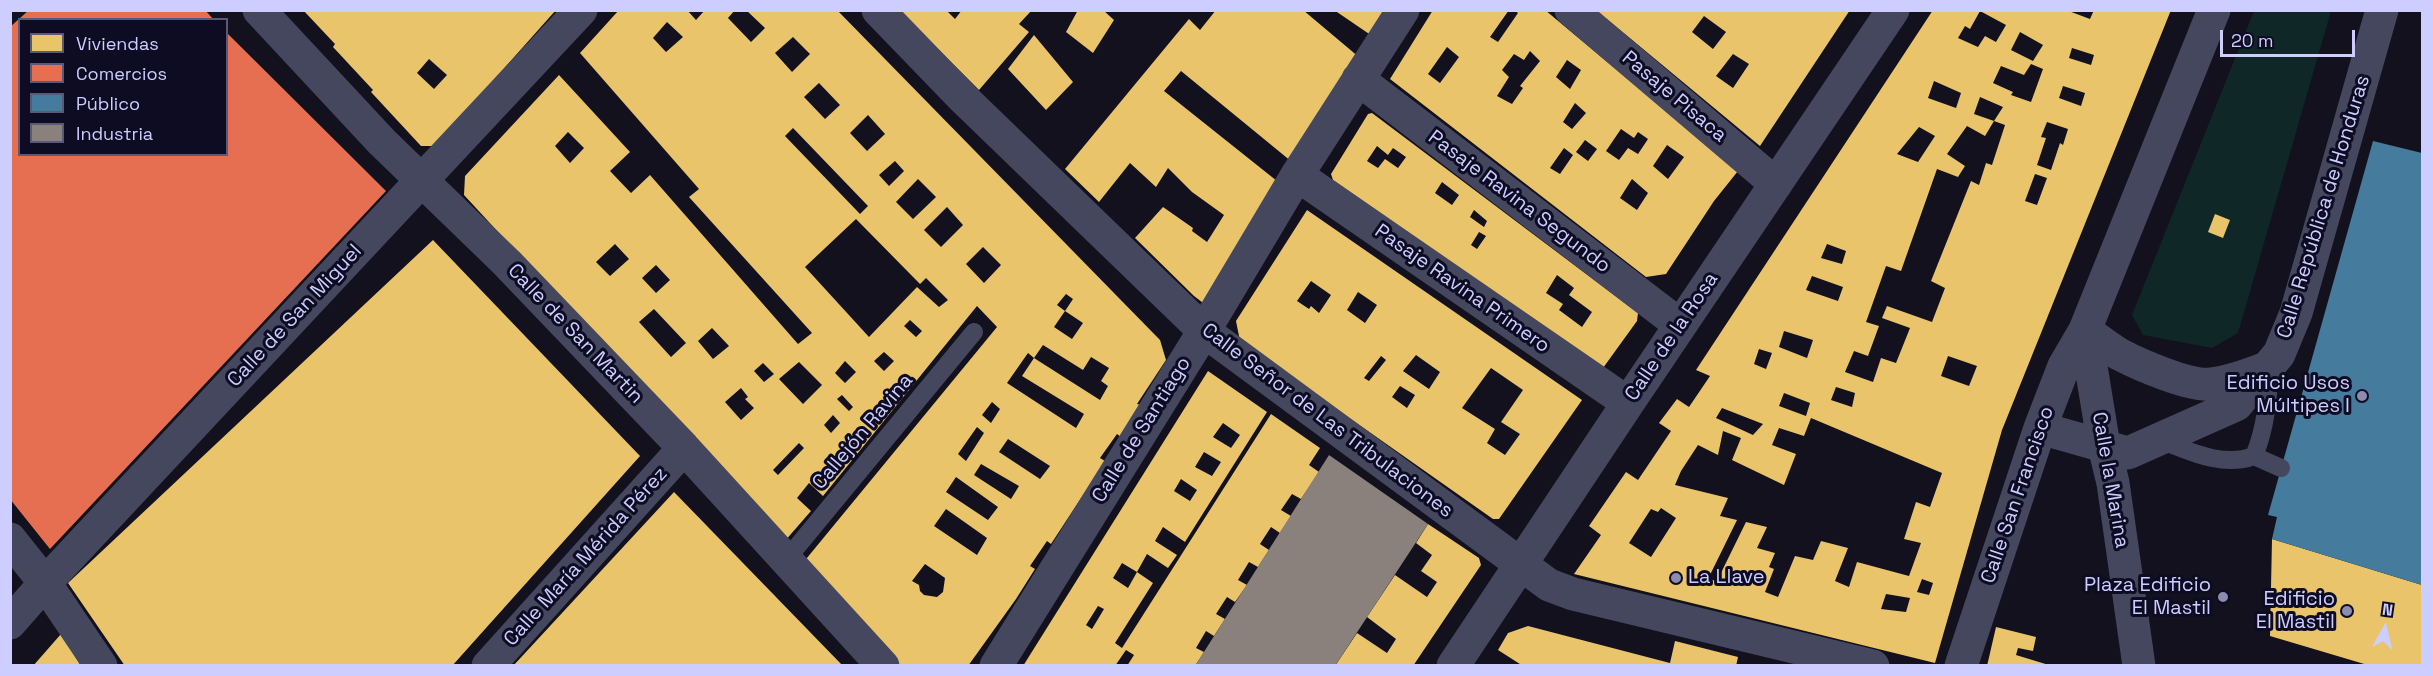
<!DOCTYPE html>
<html>
<head>
<meta charset="utf-8">
<style>
	body { margin:0 }
	#map { position:relative; width:2433px; height:676px; overflow:hidden; background:#12111d; font-family:"Space Grotesk",sans-serif }
	canvas { display:block }
	.frame { position:absolute; inset:0; border:12px solid #cecdff; pointer-events:none }
	.legend { position:absolute; left:18px; top:18px; width:210px; height:138px; box-sizing:border-box; background:#0e0c22; border:2px solid #5b597a; margin:0; padding:8px 10px; list-style:none; font-size:18px; color:#cecdff }
	.legend li { display:flex; align-items:center; gap:12px; height:30px }
	.legend b { width:30px; border:2px solid #5b597a }
	.north { position:absolute; left:2355px; top:598px; width:60px; height:60px; -webkit-text-stroke:4px #0e0c22; paint-order:stroke; rotate:8deg; font-size:16px; font-weight:700; line-height:24px; text-align:center; color:#cecdff }
	.north::after { content:''; display:block; margin:auto; width:21px; height:27px; background:#cecdff; clip-path:polygon(50% 0,100% 100%,50% 72%,0 100%) }
	.scale { position:absolute; left:2220px; top:30px; width:135px; height:27px; box-sizing:border-box; border:3px solid #cecdff; border-top:0; padding-left:8px; font-size:18px; line-height:21px; white-space:nowrap; color:#cecdff; -webkit-text-stroke:4px #0e0c22; paint-order:stroke }
</style>
</head>
<body>
<div id="map">
<canvas width="2433" height="676"></canvas>
<div class="frame"></div>
<ul class="legend">
<li><b style="height:16px;background:#e9c46a"></b>Viviendas</li>
<li><b style="height:16px;background:#e76f51"></b>Comercios</li>
<li><b style="height:16px;background:#457b9d"></b>Público</li>
<li><b style="height:16px;background:#8a817c"></b>Industria</li>
</ul>
<div class="north">N</div>
<div class="scale">20 m</div>
</div>
<script>
const g = document.querySelector('canvas').getContext('2d');
g.lineJoin = 'round';
function paint(path, color) { g.fillStyle = color; g.fill(path, 'evenodd'); }
function stroke(path, color, width, dash) { g.strokeStyle = color; g.lineWidth = width; g.lineCap = dash ? 'butt' : 'round'; g.setLineDash(dash || []); g.stroke(path); }
function label(font, color, halo, rows, align = 'center') {
  g.font = font + ' "Space Grotesk",sans-serif'; g.lineWidth = 6; g.setLineDash([]); g.textBaseline = 'middle'; g.strokeStyle = halo; g.fillStyle = color; for (const [text, x, y, turn = 0] of rows) {
    g.save(); g.translate(x, y); g.rotate((+turn || 0) * Math.PI / 180); g.textAlign = isNaN(turn) ? turn : align; if (halo) g.strokeText(text, 0, 0); g.fillText(text, 0, 0); g.restore();
  }
}
const green = new Path2D(`
	M2254 11H2331L2238 333 2212 348 2143 335 2132 315Z`);
const homes = new Path2D(`
	M303 10H556L435 146H421L371 92 373 90 333 47 335 44ZM429 59 447 75 434 89 417 73Z
	M619 10H687L696 20 705 10H735L728 18 751 42 765 28 746 10H837L1160 340 1166 360 1137 404 1141 405 1121 437 1117 434 1100 458 1105 461 1087 489 1051 544 1047 541 1030 566 1035 569 1016 599 968 666H897L802 564 997 327 977 306 823 496 809 483 797 498 811 511 784 542 464 195 465 176 559 75 630 152 610 171 631 193 650 175 798 344 812 333 689 197 699 189 580 53ZM667 22 683 37 666 52 653 38ZM793 37 810 54 792 72 775 53ZM819 83 840 105 825 119 804 97ZM868 115 885 134 867 151 850 133ZM793 128 868 206 860 214 785 136ZM568 132 584 148 570 163 555 146ZM895 161 904 171 889 186 879 175ZM918 179 936 197 913 219 896 202ZM947 207 963 225 941 247 924 230ZM856 219 920 284 926 278 948 300 939 307 917 287 869 337 805 267ZM615 244 629 259 610 276 596 262ZM983 247 1001 265 984 283 966 264ZM656 265 670 280 656 293 642 278ZM1066 294 1073 299 1065 311 1083 323 1072 339 1054 327 1065 311 1057 305ZM654 309 686 343 671 357 639 322ZM910 320 922 331 916 337 904 326ZM712 328 729 346 713 359 698 341ZM1043 345 1083 370 1091 357 1109 368 1101 381 1108 386 1100 400 1034 358 1022 376 1084 414 1076 428 1007 383 1028 353 1034 358ZM884 352 894 361 884 371 874 361ZM845 361 856 372 845 383 835 373ZM799 362 822 385 803 404 779 379ZM763 363 774 374 764 382 754 371ZM741 388 748 397 745 399 754 408 741 420 725 402ZM842 395 853 407 849 411 837 399ZM992 402 1000 409 991 423 982 415ZM833 415 840 423 831 433 824 425ZM977 427 984 433 966 461 958 454ZM1008 439 1050 466 1040 479 999 452ZM799 443 804 448 778 475 773 470ZM981 464 1019 486 1011 499 974 475ZM956 477 998 507 988 520 946 492ZM946 509 987 538 977 555 934 526ZM925 564 945 578 943 592 937 597 924 595 920 591 919 585 912 581Z
	M899 10H946L955 19 962 10H1032L1019 24 1029 32 979 90Z
	M1078 10H1103L1114 20 1093 53 1066 32Z
	M1216 10H1303L1360 58 1292 162 1181 71 1164 91 1287 189 1211 309 1194 296 1135 238 1163 207 1193 228 1192 231 1207 242 1224 215 1192 192 1168 168 1156 187 1130 163 1099 202 1065 169 1189 19 1200 30Z
	M1334 10H1395L1378 40Z
	M1433 10H1509L1490 37 1498 42 1518 13 1514 10H1545L1738 171 1714 201 1666 274 1646 277 1390 79ZM1447 47 1459 57 1440 83 1428 74ZM1530 51 1540 61 1520 86 1523 88 1512 104 1497 96 1509 77 1502 70 1514 54 1524 60ZM1567 60 1581 70 1570 89 1556 77ZM1575 103 1586 113 1572 129 1563 122ZM1621 129 1634 138 1638 132 1648 139 1638 154 1628 148 1619 160 1606 151ZM1585 140 1597 149 1588 161 1576 152ZM1667 145 1684 157 1668 179 1653 166ZM1564 148 1573 155 1560 174 1550 168ZM1632 179 1648 193 1637 210 1620 198Z
	M1596 10 1781 11 1850 10 1760 146ZM1704 16 1726 32 1713 49 1692 32ZM1733 54 1749 64 1733 88 1716 76Z
	M1933 10H2066L2090 19 2094 10H2171L2002 430 1935 663 1574 574 1601 535 1589 526 1626 472 1638 480 1671 431 1659 423 1677 399 1689 407 1710 376 1696 370ZM1980 11 2006 25 1996 42 1985 36 1978 47 1958 38 1965 26 1970 29ZM2020 32 2043 45 2033 61 2011 50ZM2072 48 2094 55 2091 65 2069 58ZM2031 64 2043 69 2031 102 2011 95 2013 92 1993 83 2001 66 2024 75ZM1934 81 1961 93 1956 108 1928 98ZM2063 86 2085 93 2081 106 2059 98ZM1980 97 2003 107 1994 121 2005 125 1992 165 1986 163 1979 185 1971 181 1931 281 1945 288 1932 322 1887 306 1882 318 1910 328 1896 363 1881 358 1873 382 1845 372 1854 351 1868 356 1879 326 1866 322 1886 266 1901 271 1937 169 1958 177 1965 166 1947 154 1967 126 1985 136 1994 121 1974 114ZM2047 122 2068 129 2063 145 2060 143 2051 170 2037 165 2046 138 2041 137ZM1919 127 1935 136 1918 162 1897 154ZM2035 174 2047 178 2037 205 2025 201ZM1827 244 1846 251 1842 264 1821 258ZM1812 276 1843 287 1838 301 1806 290ZM1784 331 1813 340 1807 358 1779 347ZM1759 349 1772 353 1766 369 1754 364ZM1948 356 1977 366 1969 386 1941 376ZM1836 387 1855 393 1852 407 1831 400ZM1784 393 1810 403 1806 416 1779 406ZM1722 408 1763 424 1753 435 1716 418ZM1811 418 1942 473 1930 507 1916 502 1904 539 1921 543 1909 576 1857 562 1849 587 1835 581 1848 548 1821 541 1813 560 1795 556 1778 597 1765 592 1774 569 1769 567 1775 553 1757 548 1767 527 1746 522 1717 581 1708 579 1737 520 1720 516 1728 498 1675 485 1681 471 1698 445 1718 455 1723 431 1741 438 1732 460 1784 485 1796 454 1772 445 1779 428 1804 436ZM1661 508 1676 518 1651 557 1629 543 1651 509 1658 512ZM1922 579 1933 583 1929 595 1917 592ZM1886 594 1910 598 1906 612 1881 609Z
	M1034 35 1073 82 1046 110 1008 69Z
	M1372 113 1638 313 1637 321 1603 368 1333 180 1331 174 1368 114ZM1377 146 1388 155 1393 148 1406 157 1398 168 1385 159 1378 168 1367 161ZM1442 182 1459 195 1452 205 1435 193ZM1474 210 1487 221 1484 227 1470 217ZM1479 232 1486 236 1477 249 1471 245ZM1557 275 1574 288 1569 295 1592 312 1582 327 1559 310 1563 304 1546 293Z
	M1307 210 1582 400 1499 519H1493L1240 341 1236 321ZM1311 281 1331 295 1319 313 1311 306 1309 309 1297 301ZM1358 292 1377 305 1365 323 1347 310ZM1416 355 1440 372 1429 389 1403 371ZM1381 356 1386 360 1369 381 1364 378ZM1491 368 1523 390 1501 422 1520 434 1505 455 1487 443 1495 429 1462 408ZM1400 386 1415 395 1407 408 1392 397Z
	M2215 214 2230 220 2223 238 2208 232Z
	M433 240 640 456 452 666H125L68 583Z
	M1208 371 1267 412 1185 542 1163 527 1155 541 1177 555 1168 568 1147 554 1137 572 1122 563 1113 578 1128 588 1137 572 1153 583 1115 643 1122 648 1271 414 1320 448 1309 465 1319 472 1301 499 1292 494 1281 510 1291 516 1280 533 1271 527 1260 544 1269 550 1258 567 1249 562 1238 580 1247 585 1235 602 1227 597 1216 614 1225 619 1214 636 1206 631 1196 648 1204 652 1195 666H1127L1134 655 1126 650 1115 666H1023ZM1223 423 1240 435 1231 448 1213 437ZM1204 452 1221 462 1212 476 1195 467ZM1181 479 1197 490 1190 501 1174 491ZM1098 606 1104 609 1092 629 1086 625Z
	M674 492 843 666H513Z
	M1428 524 1479 558 1481 565 1413 666H1335L1357 633 1387 653 1396 639 1367 617 1395 575 1427 597 1437 582 1421 571 1432 555 1416 543Z
	M2272 539 2422 585V666H2371L2270 636Z
	M1528 626 1670 663 1675 641 1738 657 1736 666H1523L1498 650 1508 633Z
	M1996 627 2036 637 2033 651 2018 648 2016 655 2052 666H1987Z
	M61 634 81 666H33Z`);
const shops = new Path2D(`
	M29 10H205L214 20H20V154H226V32L386 191 50 549 10 499V27Z`);
const public = new Path2D(`
	M2373 141 2422 153V585L2272 539 2277 517 2268 515Z`);
const industry = new Path2D(`
	M1329 455 1428 524 1335 666H1195Z`);
const lane = new Path2D(`
	M2160 440C2190 451 2222 468 2254 456 2266 428 2268 398 2270 368
	M2254 456 2281 468
	M786 560 974 332`);
const street = new Path2D(`
	M259 10 382 142 507 263 684 448 883 666
	M878 10 964 99 1204 331 1549 585 1573 594 1873 666
	M1571 10 1776 184
	M1358 79 1680 325
	M1297 175 1628 403
	M2085 330 2104 446 2113 483 2139 666
	M2085 330C2096 338 2107 347 2119 354 2138 364 2190 387 2211 384 2231 382 2250 374 2269 367
	M2040 428 2128 453 2236 405 2279 354 2296 313 2382 10
	M10 539 45 583 101 666
	M10 623 45 583 581 10
	M488 666 684 448
	M996 666 1204 331 1297 175 1403 10
	M1453 666 1628 403 1893 10
	M1961 666 2040 428 2064 366 2085 330 2214 10`);
const markers = [
	[2362,396,6,"#8c8bb0"],
	[1676,578,6,"#8c8bb0"],
	[2223,597,6,"#8c8bb0"],
	[2347,611,6,"#8c8bb0"]
];
const streetNames = [
	["Pasaje Pisaca",1674,97,40],
	["Pasaje Ravina Segundo",1519,202,37],
	["Calle República de Honduras",2324,207,-73],
	["Pasaje Ravina Primero",1462,289,35],
	["Calle de San Miguel",295,316,-47],
	["Calle de San Martin",575,334,46],
	["Calle de la Rosa",1672,337,-56],
	["Calle Señor de Las Tribulaciones",1327,421,37],
	["Calle de Santiago",1142,430,-58],
	["Callejón Ravina",863,432,-50],
	["Calle la Marina",2110,480,80],
	["Calle San Francisco",2018,495,-71],
	["Calle María Mérida Pérez",586,557,-48]
];
const poiNames = [
	["Edificio Usos",2350,384],
	["Múltipes I",2350,407],
	["La Llave",1688,578,"left"],
	["Plaza Edificio",2211,586],
	["El Mastil",2211,609],
	["Edificio",2335,600],
	["El Mastil",2335,623]
];
paint(green, '#0f2827');
paint(homes, '#e9c46a');
paint(shops, '#e76f51');
paint(public, '#457b9d');
paint(industry, '#8a817c');
stroke(lane, '#45475e', 18);
stroke(street, '#45475e', 33);
for (const [x, y, r, color] of markers) { const dot = new Path2D(); dot.arc(x, y, r, 0, 2 * Math.PI); g.fillStyle = color; g.fill(dot); stroke(dot, '#0e0c22', 2); }
label('20px', '#cecdff', '#0e0c22', streetNames);
label('20px', '#cecdff', '#0e0c22', poiNames, 'right');
</script>
</body>
</html>
